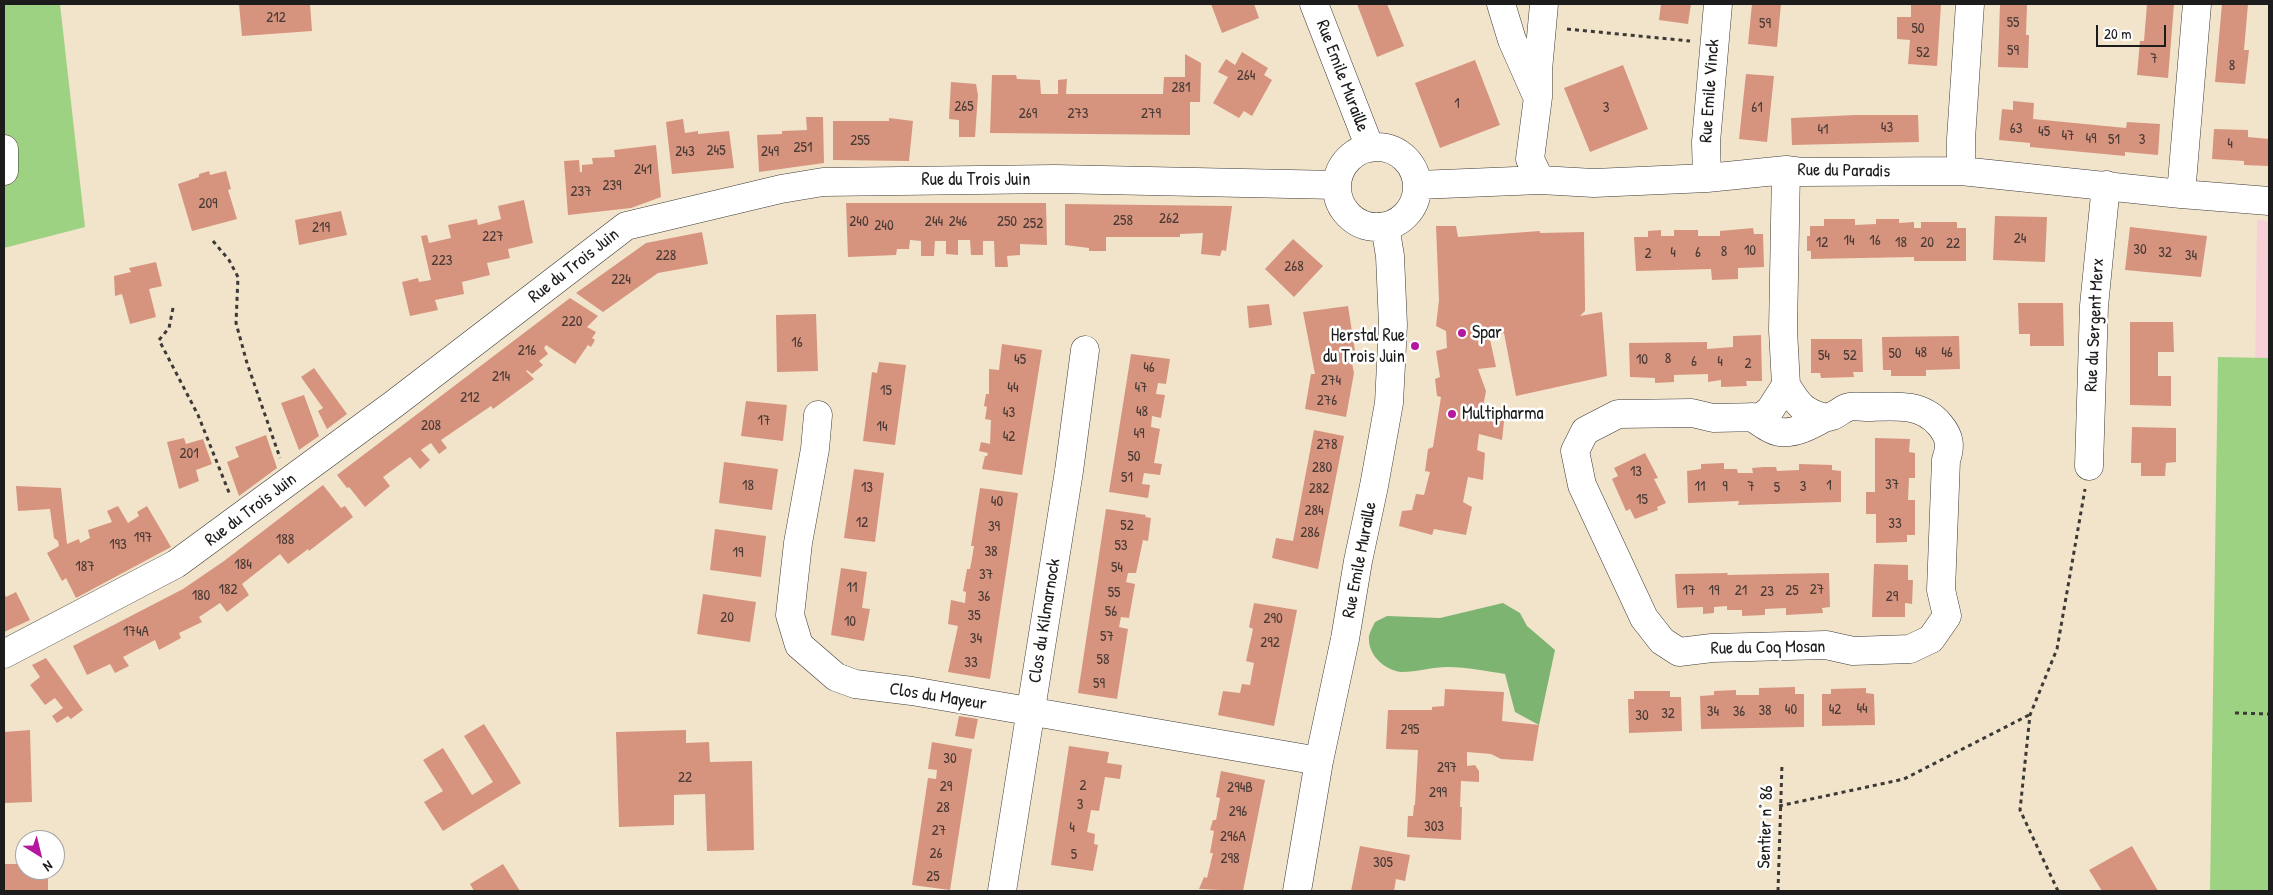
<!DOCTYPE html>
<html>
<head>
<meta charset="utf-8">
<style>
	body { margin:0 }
	#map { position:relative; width:2273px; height:895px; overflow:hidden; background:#f2e4ca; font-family:"Patrick Hand",sans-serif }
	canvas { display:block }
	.frame { position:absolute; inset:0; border:5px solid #1c1c1c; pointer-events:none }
	.north { position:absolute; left:15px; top:830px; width:50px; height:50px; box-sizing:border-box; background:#fff; border:1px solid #a4a4a4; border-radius:50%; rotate:144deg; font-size:14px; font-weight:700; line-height:20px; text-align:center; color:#1c1c1c }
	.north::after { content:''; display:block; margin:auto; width:18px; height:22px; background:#b5179e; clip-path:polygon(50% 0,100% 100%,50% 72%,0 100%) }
	.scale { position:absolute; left:2096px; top:25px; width:70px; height:22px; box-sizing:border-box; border:2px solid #1c1c1c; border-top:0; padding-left:6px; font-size:15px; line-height:18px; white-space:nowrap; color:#1c1c1c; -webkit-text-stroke:4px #fff; paint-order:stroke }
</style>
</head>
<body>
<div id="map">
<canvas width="2273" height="895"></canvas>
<div class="frame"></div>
<div class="north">N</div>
<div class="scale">20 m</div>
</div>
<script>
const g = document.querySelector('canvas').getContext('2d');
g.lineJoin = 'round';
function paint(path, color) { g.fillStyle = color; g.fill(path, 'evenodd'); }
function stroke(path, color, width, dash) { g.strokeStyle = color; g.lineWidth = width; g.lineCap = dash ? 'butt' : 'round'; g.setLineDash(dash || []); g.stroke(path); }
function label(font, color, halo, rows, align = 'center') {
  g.font = font + ' "Patrick Hand",sans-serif'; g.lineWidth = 5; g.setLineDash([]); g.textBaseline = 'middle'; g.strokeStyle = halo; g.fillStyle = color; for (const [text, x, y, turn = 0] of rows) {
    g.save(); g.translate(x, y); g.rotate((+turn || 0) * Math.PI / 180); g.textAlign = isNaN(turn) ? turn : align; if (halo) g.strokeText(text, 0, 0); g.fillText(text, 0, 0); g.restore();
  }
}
const built = new Path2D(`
	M2257 220 2269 221V382H2255Z`);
const green = new Path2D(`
	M4 4H60L85 227 4 248Z
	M2218 357 2269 358V891H2210Z`);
const forest = new Path2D(`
	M1503 603 1520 613 1527 626 1555 650 1539 725 1515 712 1505 674C1486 671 1467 667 1448 667 1432 667 1417 672 1402 672 1386 671 1369 656 1369 640 1368 634 1373 627 1375 622L1387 616 1440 618Z`);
const building = new Path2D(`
	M239 4H310L312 31 242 36Z
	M1211 4H1254L1259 18 1222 33Z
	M1357 4H1387L1404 46 1377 57Z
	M1661 4H1691L1688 24 1659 20Z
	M1752 4H1781L1777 47 1748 44Z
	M1911 4H1941L1937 66 1908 64 1910 40 1897 39V17H1911Z
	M2000 4H2027L2026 35H2029L2028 68 1998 67Z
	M2147 4H2174L2168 78 2137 75 2140 41H2144Z
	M2222 4H2248L2244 50H2249L2245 84 2215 82Z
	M1242 52 1268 68 1264 75 1272 80 1252 116 1244 111 1239 118 1213 103 1228 77 1218 72 1226 59 1235 65Z
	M1185 54 1201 63 1200 102H1190V135L990 133 992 75H1016L1017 79 1040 80 1041 94H1058V80L1067 79 1066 94H1163L1164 77H1185Z
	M1475 60 1500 125 1440 148 1415 83Z
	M1623 65 1648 129 1590 152 1564 88Z
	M1746 74 1774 76 1767 142 1739 139Z
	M951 82 976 84 978 95 975 137H959V120L949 119Z
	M2013 101 2034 103 2033 119 2126 128 2127 122 2160 124 2158 155 2125 152V156L2030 147V143L1999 140 2002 109 2013 110Z
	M1855 115H1918L1919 142 1792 145 1791 118Z
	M806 117H823L824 163 759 172 757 135 782 134V131L807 130Z
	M889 118 913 121 909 161 833 160V121H889Z
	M683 119 685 133 698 131V134L729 131 734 168 672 174 666 122Z
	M2214 129 2248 130V137L2269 139V166L2244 165V161L2212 159Z
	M656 145 661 197 631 208 568 215 564 161 579 160 580 172H582V165L593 164 592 158 615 157 614 150Z
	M209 171 210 175 226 171 231 189 228 190 237 219 192 231 178 184 199 177V174Z
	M524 200 533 243 508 249 510 258 487 263 490 275 462 282 464 294 435 300 438 310 410 316 402 282 418 278 419 282 431 280 421 236 427 235 429 243 451 238 448 225 477 219 478 225 501 219 498 206Z
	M846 203H1046L1047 245 1020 244V255L1007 256 1008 267H995L994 241H983V255H971L970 240H958V255L946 254V241H935L934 256H921V241L910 240 909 249H897L896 255 848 257Z
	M1065 204 1232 206 1226 251 1222 250 1220 256 1201 254 1203 233 1180 234V237H1106V251H1089V248L1065 245Z
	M341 211 347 235 299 245 295 220Z
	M1995 216 2047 217 2045 262 1993 260Z
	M1824 219H1855V225L1876 224V219H1899V223L1914 222V228H1921V222H1957V228H1966V261H1914V257L1811 259V251H1807V236H1810V226H1824Z
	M1436 226H1456L1458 237 1540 231V233L1584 232 1585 301V311L1580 316 1602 312 1607 376 1516 396 1504 333 1489 335 1496 367 1478 369 1486 391 1483 407 1505 413 1502 440 1479 434 1477 450 1485 453 1483 480 1468 477 1463 502 1472 507 1466 535 1434 529 1432 535 1399 526 1402 511 1412 510 1416 494 1424 495 1430 472 1425 471 1428 449 1433 447 1441 397 1437 396 1435 379 1440 377 1436 351 1447 348 1446 331 1436 326 1439 300Z
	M2130 227 2207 236 2201 277 2125 270Z
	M1753 228 1754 234H1763L1764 267 1738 268V279L1712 280 1711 269 1636 271 1634 237H1648V231L1661 230V236H1674V230H1698V236H1720V231Z
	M702 232 708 264 658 273 603 312 576 293 646 243Z
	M1293 239 1323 266 1294 297 1265 269Z
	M156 262 162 286 149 289 156 317 130 324 122 294 115 296 114 276 131 272 129 268Z
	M570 298 598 316 587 327 596 332 592 338 595 340 591 347 588 345 575 364 546 345 544 348 548 354 539 361 543 365 532 374 527 370 526 371 534 379 493 409 491 406 441 440 447 448 439 454 431 443 421 450 430 460 420 469 410 457 383 477 390 486 365 507 349 487 347 488 337 475Z
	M2018 303H2063L2064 346H2030V334H2019Z
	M1269 304 1272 325 1249 328 1247 306Z
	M1348 306 1356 357 1351 358 1354 373 1346 417 1305 409 1311 374H1315L1303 312Z
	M816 314 818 371 777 372 776 315Z
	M2130 322H2173L2174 352H2158V376H2171V406L2130 405Z
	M1761 335 1762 381H1746L1747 386 1721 387V380L1708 382V374L1674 375V382L1655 383V378L1630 377 1629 343 1707 342V349L1733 347V336Z
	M1959 336 1960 369 1926 370V376H1891V370H1883L1882 337Z
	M1811 339H1862L1863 372H1853L1854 377 1821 378 1820 373H1811Z
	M1002 344 1042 350 1022 475 982 469 985 456H987L988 453 979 451 981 442 990 444 991 420 985 419 987 407 984 406 986 394H989V369L999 370Z
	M1131 354 1170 359 1166 384 1158 383 1156 394 1165 395 1161 418 1152 416 1151 427 1160 429 1154 463 1162 464 1160 475 1144 473 1142 484 1150 485 1148 498 1109 492Z
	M879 362 906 365 895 445 863 441 872 372 877 373Z
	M314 368 347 414 327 429 318 411 323 408 301 377Z
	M304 395 319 436 299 450 281 403Z
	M746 401 787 405 783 441 741 436Z
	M2132 427 2176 428V462L2166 463 2165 476H2141V463H2131Z
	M1314 430 1344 436 1318 569 1272 558 1276 538 1293 541Z
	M266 435 277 468 239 496 227 462 239 457 235 447Z
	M184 438 186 444 203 439 212 464 196 470 199 481 179 489 167 442Z
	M1875 438 1910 439 1909 452 1915 453V478H1909L1908 500H1915V535H1907V542L1876 543V514H1866V492H1875Z
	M1645 453 1658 478 1654 479 1666 503 1657 507 1658 510 1635 519 1630 509 1626 511 1612 479 1618 476 1614 468Z
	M724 462 778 469 772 510 719 503Z
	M1724 463V469H1737L1738 473H1753L1752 468 1764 467H1776L1777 471 1799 470V464L1832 465V470L1841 471V502L1738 505 1739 501 1688 503 1687 471 1701 469V464Z
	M854 469 884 473 875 542 844 538Z
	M323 485 341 508 345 506 353 517 309 551 308 549 288 564 280 554 242 584 249 595 227 612 220 603 199 617 202 622 179 633 181 638 159 650 155 640 123 657 129 666 115 673 110 664 87 675 73 646 183 589 224 561Z
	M16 486 61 488 67 544 79 539 80 543 90 538 88 530 112 522 107 511 118 506 128 523 139 516 137 512 147 506 171 547 76 598 66 578 62 581 47 553 59 546 58 541 54 538 50 509 18 511Z
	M980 488 1018 493 990 679 948 672 958 626 948 624 951 600 965 603 966 592 963 591 967 569H970L972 558 974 546H971Z
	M1106 509 1146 515 1145 517 1151 518 1148 541 1143 540 1136 573H1128L1126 582 1135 584 1129 618 1121 617 1119 627 1128 629 1117 699 1078 693Z
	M715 529 766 536 761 577 710 570Z
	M1874 564 1908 565V580H1913L1912 604 1905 603V617H1872Z
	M841 568 867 572 862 608 870 609 864 641 831 635Z
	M1728 573 1727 575 1829 573 1830 607 1822 608 1823 613 1786 615V608L1765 609V615L1742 616V610H1727V606L1714 607V613L1703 614V607L1677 608 1675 574Z
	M4 592 6 597 16 592 30 620 4 632Z
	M703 594 756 602 750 642 697 634Z
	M1254 603 1297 610 1274 726 1218 715 1223 691 1240 693 1242 684 1250 685 1254 663 1246 661 1253 629 1249 627Z
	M46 658 83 710 71 719 68 716 57 723 52 716 63 708 55 698 45 705 30 685 40 677 32 665Z
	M1795 687V694H1804V727L1701 729 1700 696 1714 695V691L1736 690V695H1759V688Z
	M1866 688V693L1874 694 1875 725 1822 726V694H1831V689Z
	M1445 689 1504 692 1502 721 1539 725 1533 761 1501 759 1491 754 1467 752V766L1475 765 1479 771V782L1461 781 1460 807H1462L1461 840 1407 837 1408 816H1413L1414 805H1415L1418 750 1386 749 1388 710H1432V707L1444 706Z
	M1634 691H1670V697H1681L1682 731 1629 733 1628 699H1634Z
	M959 716 978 719 974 739 955 736Z
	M484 724 521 783 443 831 424 802 443 791 423 760 443 748 472 795 493 782 464 736Z
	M30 730 32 802 4 803V732Z
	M686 730V743L709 742 710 762 752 761 754 850 707 851 705 794 674 795V825L619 827 616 732Z
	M932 742 972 749 950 890 912 885 928 778 936 779 937 770 928 769Z
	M1069 746 1109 752 1107 763 1122 765 1120 779 1105 777 1099 811 1091 810 1087 832 1095 834 1094 844 1098 845 1093 871 1051 865Z
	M1221 771 1265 780 1243 891 1199 889 1204 877 1207 878 1213 853H1210L1214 831 1210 830 1213 820H1216L1220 798 1216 797Z
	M1360 846 1410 855 1405 881 1396 879 1394 891H1351Z
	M2132 846 2158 891H2102L2089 870Z
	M4 864H25V870H48V891H4Z
	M503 864 520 891H474L470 884Z`);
const path = new Path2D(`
	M1567 29 1690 41
	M213 241 229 260 238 277 236 323 247 363 280 458
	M173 308 169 328 159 340 198 415 230 495
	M2235 713 2269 714
	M1779 806 1904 779 2029 715
	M1778 891 1782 764
	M2058 891 2020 810 2030 715 2057 649 2085 489`);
const minor = new Path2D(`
	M1314 4 1370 148
	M1501 4 1512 40 1535 92
	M1337 187a40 40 0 1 1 80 0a40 40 0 1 1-80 0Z
	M4 149V171
	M1961 171V139L1970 4
	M1707 178 1706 142 1718 4
	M1540 180 1530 159 1538 97V70L1544 4
	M1418 185 1540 180 1594 183 1707 178 1786 170 1802 172 1961 171 2181 194 2269 201
	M2181 194 2197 4
	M1786 385C1797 402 1801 411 1822 417 1832 419 1838 412 1846 408 1852 405 1862 407 1869 407 1895 406 1922 403 1940 425 1950 437 1951 446 1946 460L1941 590 1947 616 1931 639 1910 649 1853 651 1826 645 1712 648 1679 652 1662 641 1644 618 1582 485 1575 451 1585 431 1618 414 1692 413 1713 418 1761 417 1770 410 1786 385 1783 330 1786 170
	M818 415 815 449 798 543 790 615 799 645 836 677 855 684 912 691 1319 761
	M1752 417C1760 422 1771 431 1780 432 1795 434 1812 425 1824 418
	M2089 466 2094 306 2106 185
	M4 654 176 564 394 404 626 226 781 189 823 182 1055 179 1337 185
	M1002 891 1069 471 1085 350
	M1297 891 1319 761 1345 639 1358 561 1374 486 1389 403 1393 325 1390 256 1385 226`);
const markers = [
	[1462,333,5,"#b5179e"],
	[1415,346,5,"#b5179e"],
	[1452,414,5,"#b5179e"]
];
const numberNames = [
	["212",276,18],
	["55",2013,23],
	["59",1765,24],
	["50",1918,29],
	["59",2013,51],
	["52",1923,53],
	["7",2154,59],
	["8",2232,66],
	["264",1246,76],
	["281",1181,88],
	["1",1457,104],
	["265",964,107],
	["3",1606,108],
	["61",1757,108],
	["269",1028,114],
	["273",1078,114],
	["279",1151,114],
	["43",1887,128],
	["63",2016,129],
	["41",1823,130],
	["45",2044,132],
	["47",2068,136],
	["49",2091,139],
	["51",2114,140],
	["3",2142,140],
	["255",860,141],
	["4",2230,144],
	["251",803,148],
	["245",716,151],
	["243",685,152],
	["249",770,152],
	["241",643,170],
	["239",612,186],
	["237",581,192],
	["209",208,204],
	["262",1169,219],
	["258",1123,221],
	["240",859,222],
	["244",934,222],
	["246",958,222],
	["250",1007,222],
	["252",1033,224],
	["240",884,226],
	["219",321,228],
	["227",493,237],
	["24",2020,239],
	["14",1849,241],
	["16",1875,241],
	["12",1822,243],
	["18",1901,243],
	["20",1927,243],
	["22",1953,244],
	["30",2140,250],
	["10",1750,251],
	["8",1724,252],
	["4",1673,253],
	["6",1698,253],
	["32",2165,253],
	["2",1648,254],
	["228",666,256],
	["34",2191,256],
	["223",442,261],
	["268",1294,267],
	["224",621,280],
	["220",572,322],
	["16",797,343],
	["216",527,351],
	["48",1921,353],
	["46",1947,353],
	["50",1895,354],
	["54",1824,356],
	["52",1850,356],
	["8",1668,359],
	["45",1020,360],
	["10",1642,360],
	["6",1694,362],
	["4",1720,362],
	["2",1748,364],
	["46",1149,368],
	["214",501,377],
	["274",1331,381],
	["44",1013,388],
	["47",1141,388],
	["15",886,391],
	["212",470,398],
	["276",1327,401],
	["48",1142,412],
	["43",1009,413],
	["17",764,421],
	["208",431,426],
	["14",882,427],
	["49",1139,434],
	["42",1009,437],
	["278",1327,445],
	["201",189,454],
	["50",1134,457],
	["280",1322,468],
	["13",1636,472],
	["51",1127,478],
	["37",1892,485],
	["18",748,486],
	["1",1829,486],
	["11",1700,487],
	["9",1725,487],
	["7",1751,487],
	["3",1803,487],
	["13",867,488],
	["5",1777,488],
	["282",1319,489],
	["15",1642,500],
	["40",997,502],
	["284",1314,511],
	["12",862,523],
	["33",1895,524],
	["52",1127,526],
	["39",994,527],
	["286",1310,533],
	["197",143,538],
	["188",285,540],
	["193",118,545],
	["53",1121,546],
	["38",991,552],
	["19",738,553],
	["184",243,565],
	["187",85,567],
	["54",1117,568],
	["37",986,575],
	["11",852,588],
	["182",228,590],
	["27",1817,590],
	["17",1689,591],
	["19",1714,591],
	["21",1741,591],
	["25",1792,591],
	["23",1767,592],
	["55",1114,593],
	["180",201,596],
	["36",984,597],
	["29",1892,597],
	["56",1111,612],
	["35",974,616],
	["20",727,618],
	["290",1273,619],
	["10",850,622],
	["174A",136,632],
	["57",1107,637],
	["34",976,639],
	["292",1270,643],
	["58",1103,660],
	["33",971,663],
	["59",1099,684],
	["44",1862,709],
	["40",1791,710],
	["42",1835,710],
	["38",1765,711],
	["34",1713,712],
	["36",1739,712],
	["32",1668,714],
	["30",1642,716],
	["295",1410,730],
	["30",950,759],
	["297",1447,768],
	["22",685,778],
	["2",1083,786],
	["29",946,787],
	["294B",1240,788],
	["299",1438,793],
	["3",1080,805],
	["28",943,808],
	["296",1238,812],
	["303",1434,827],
	["4",1072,828],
	["27",939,831],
	["296A",1233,837],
	["26",936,854],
	["5",1074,855],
	["298",1230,859],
	["305",1383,863],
	["25",933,877]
];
const streetNames = [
	["Rue Emile Muraille",1342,76,69],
	["Rue Emile Vinck",1710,91,-86],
	["Rue du Paradis",1844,171,1],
	["Rue du Trois Juin",976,180],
	["Rue du Trois Juin",574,266,-38],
	["Rue du Sergent Merx",2095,325,-87],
	["Rue du Trois Juin",251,510,-37],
	["Rue Emile Muraille",1360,560,-79],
	["Clos du Kilmarnock",1045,621,-81],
	["Rue du Coq Mosan",1768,648,-1],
	["Clos du Mayeur",938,697,9],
	["Sentier n° 86",1766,827,-88]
];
const poiNames = [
	["Spar",1472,333],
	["Herstal Rue",1405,336,"right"],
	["du Trois Juin",1405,357,"right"],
	["Multipharma",1462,414]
];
paint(built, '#f6cfd7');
paint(green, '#9ed283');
paint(forest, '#7eb471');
paint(building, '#d6947f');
stroke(minor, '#3c3a36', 29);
stroke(path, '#3c3a36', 3, [4, 4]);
stroke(minor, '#fff', 28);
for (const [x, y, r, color] of markers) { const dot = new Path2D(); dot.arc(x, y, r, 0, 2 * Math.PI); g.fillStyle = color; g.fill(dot); stroke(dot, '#fff', 2); }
label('15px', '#4a3a35', null, numberNames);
label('18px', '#1c1c1c', '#fff', streetNames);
label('18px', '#1c1c1c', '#fff', poiNames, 'left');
</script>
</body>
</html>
